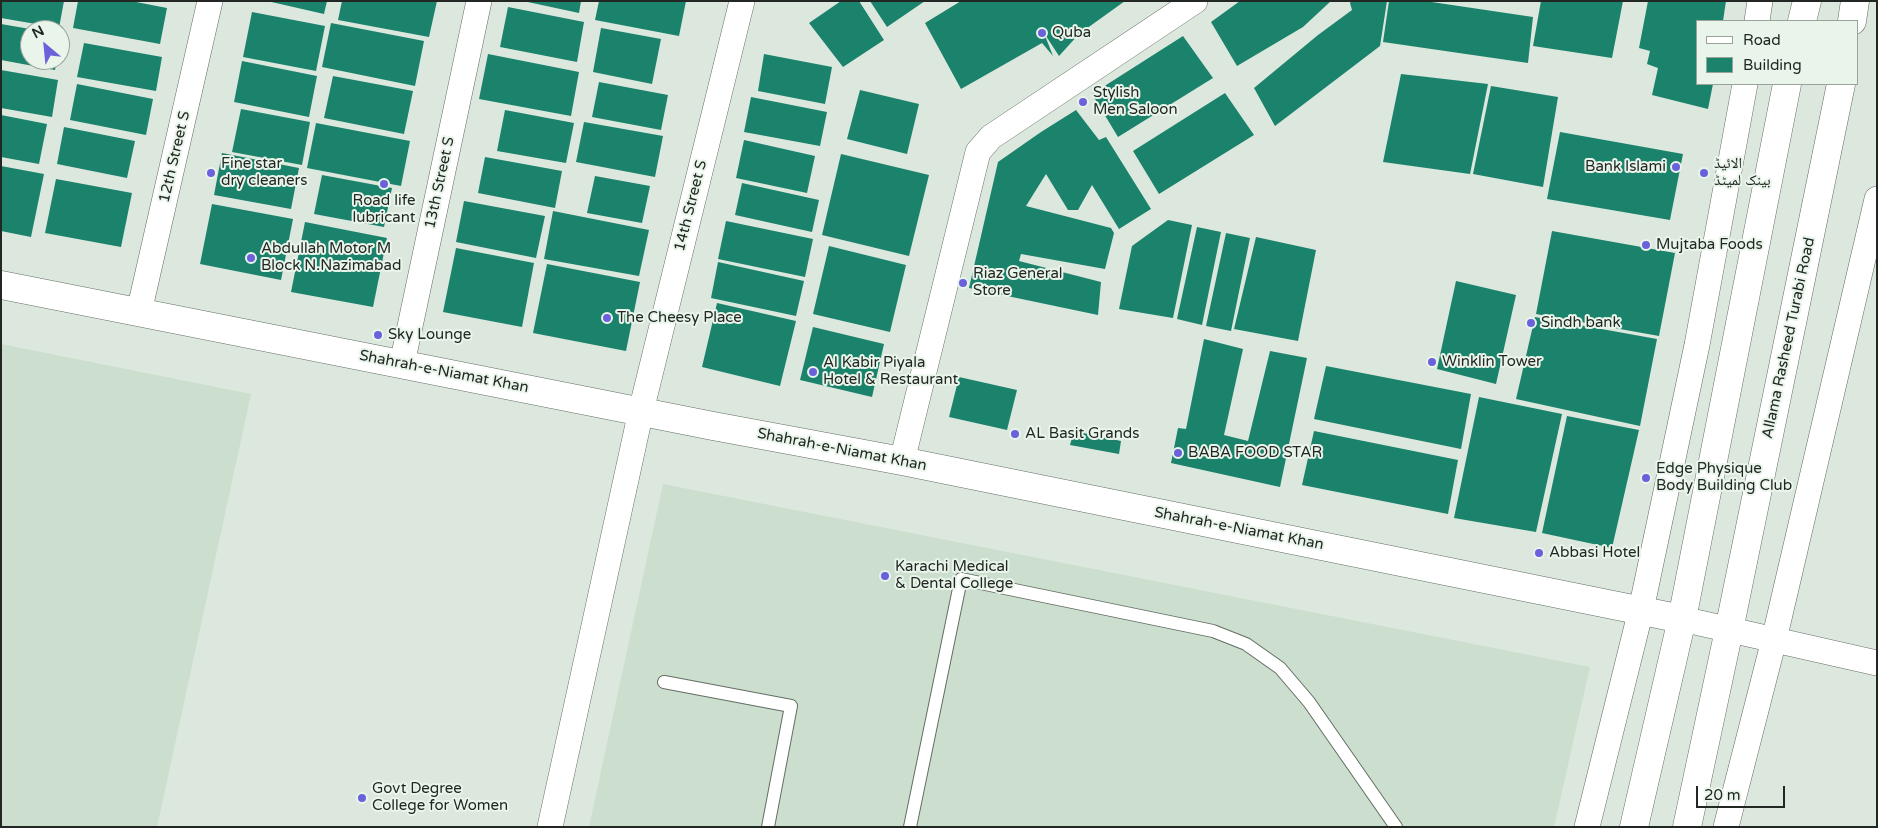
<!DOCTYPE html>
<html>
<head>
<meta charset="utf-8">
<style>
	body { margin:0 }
	#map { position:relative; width:1878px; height:828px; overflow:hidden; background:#dce8dd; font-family:"Varela Round",sans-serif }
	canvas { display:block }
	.frame { position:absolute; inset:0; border:2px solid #222723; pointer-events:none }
	.legend { position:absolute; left:1696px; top:20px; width:162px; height:65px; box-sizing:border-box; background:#e9f5ea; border:1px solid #99a39a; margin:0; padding:6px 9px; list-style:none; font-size:15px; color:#222723 }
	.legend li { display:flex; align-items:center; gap:10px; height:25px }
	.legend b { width:25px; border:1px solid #99a39a }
	.north { position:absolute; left:20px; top:20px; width:50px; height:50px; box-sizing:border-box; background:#e9f5ea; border:1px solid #99a39a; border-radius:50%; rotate:332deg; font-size:14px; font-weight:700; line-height:20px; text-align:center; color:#222723 }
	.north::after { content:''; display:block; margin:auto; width:18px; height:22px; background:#6a61db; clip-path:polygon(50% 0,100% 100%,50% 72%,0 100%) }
	.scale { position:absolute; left:1696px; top:786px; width:89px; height:22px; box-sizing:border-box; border:2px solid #222723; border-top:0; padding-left:6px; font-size:15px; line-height:18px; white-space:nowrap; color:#222723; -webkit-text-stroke:4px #e9f5ea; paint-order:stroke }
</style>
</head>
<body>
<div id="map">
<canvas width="1878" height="828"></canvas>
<div class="frame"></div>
<ul class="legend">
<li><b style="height:6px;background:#fff"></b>Road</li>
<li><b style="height:14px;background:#1b826c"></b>Building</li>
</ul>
<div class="north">N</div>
<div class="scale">20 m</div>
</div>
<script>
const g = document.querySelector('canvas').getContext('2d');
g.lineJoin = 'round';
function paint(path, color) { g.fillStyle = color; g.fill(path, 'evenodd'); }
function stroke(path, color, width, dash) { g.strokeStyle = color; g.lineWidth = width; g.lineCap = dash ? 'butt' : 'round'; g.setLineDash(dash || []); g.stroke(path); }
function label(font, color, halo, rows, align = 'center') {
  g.font = font + ' "Varela Round","Noto Naskh Arabic",sans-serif'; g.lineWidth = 4; g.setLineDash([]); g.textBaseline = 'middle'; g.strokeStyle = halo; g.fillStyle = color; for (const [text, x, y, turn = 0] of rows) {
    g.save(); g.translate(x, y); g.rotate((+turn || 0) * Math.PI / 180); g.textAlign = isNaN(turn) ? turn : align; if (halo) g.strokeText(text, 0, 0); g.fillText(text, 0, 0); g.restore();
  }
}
const built = new Path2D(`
	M1 344 251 394 157 827H1Z
	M663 484 1590 667 1554 827H589Z`);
const building = new Path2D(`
	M1 1H64L59 28 1 18Z
	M78 1H131L167 8 160 44 73 28Z
	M267 1H327L324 14Z
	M342 1H437L429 37 338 20Z
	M523 1H581L579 13Z
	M599 1H686L679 36 595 20Z
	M841 1H859L884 40 843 67 809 23Z
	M870 1H925L887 27Z
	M961 1H1125L1079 34 1059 56 1044 33 1053 56 1042 43 961 89 925 23Z
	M1240 1H1331L1303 27 1237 66 1211 22Z
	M1351 1H1387L1380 46 1275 126 1254 88 1318 35 1352 10 1350 3Z
	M1389 1H1425L1533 17 1528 63 1383 42Z
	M1541 1H1623L1612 58 1533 46Z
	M1648 1H1726L1723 21H1697V84H1713L1708 109 1652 95 1658 68 1647 64 1650 51 1639 48Z
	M508 7 584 22 577 62 500 47Z
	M252 12 325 26 316 71 243 57Z
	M331 23 424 41 415 86 322 67Z
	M1 24 30 29V60H57L55 70 1 60Z
	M601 28 661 39 652 84 593 72Z
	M1183 36 1213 78 1118 137 1092 94Z
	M84 43 162 57 156 91 77 77Z
	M488 54 579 72 571 116 479 99Z
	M764 54 832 67 825 104 758 91Z
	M242 61 317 76 309 117 234 102Z
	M1 70 58 80 52 117 1 108Z
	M1401 74 1488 84 1470 174 1383 162Z
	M333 76 413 91 404 134 324 118Z
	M599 82 668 95 661 130 592 117Z
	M77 84 153 99 146 135 70 120Z
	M1491 86 1558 97 1543 187 1473 174Z
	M860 90 919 104 907 154 847 139Z
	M1225 93 1254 135 1159 194 1133 151Z
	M751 97 827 112 820 146 744 132Z
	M241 109 310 122 302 165 232 152Z
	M505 110 574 123 566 163 497 151Z
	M1076 110 1099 140 1106 137 1151 209 1119 229 1092 185 1078 210H1068L1046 174 1026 206 1111 228 1114 233 1105 269 1021 254 1019 261 1101 282 1098 315 969 288 998 162 1041 132Z
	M1 115 47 124 39 164 1 157Z
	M584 122 663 136 655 177 576 162Z
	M316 123 410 141 401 186 307 168Z
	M64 127 135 141 127 178 57 164Z
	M1560 132 1683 154 1670 220 1547 199Z
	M744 140 815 156 807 193 736 178Z
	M222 153 299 168 291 209 214 195Z
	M841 154 929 175 909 256 822 235Z
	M485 157 562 171 555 208 478 193Z
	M1 166 44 174 31 237 1 231Z
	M322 175 392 188 384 227 314 214Z
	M595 176 650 186 642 223 587 213Z
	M56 179 132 193 121 247 45 233Z
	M742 183 819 200 812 232 735 215Z
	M464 201 545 216 536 258 456 242Z
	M212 204 293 219 281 280 200 264Z
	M553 211 649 230 639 276 544 259Z
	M1168 220 1192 225 1173 318 1119 309 1132 246Z
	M726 221 813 239 805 277 718 259Z
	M305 222 387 238 373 307 291 292Z
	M1197 227 1221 232 1202 325 1177 319Z
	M1552 231 1675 253 1659 336 1536 314Z
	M1226 233 1250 238 1231 331 1206 326Z
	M1256 237 1316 250 1298 341 1234 329Z
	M829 246 906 265 890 332 813 314Z
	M456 248 534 263 522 327 443 312Z
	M718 262 804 281 796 316 711 298Z
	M547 264 640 282 626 351 533 333Z
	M1456 281 1516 295 1496 384 1437 369Z
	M717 303 796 321 780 386 702 367Z
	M1535 317 1657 339 1640 426 1516 399Z
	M813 327 884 344 872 397 800 380Z
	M1204 339 1243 349 1224 435 1248 441 1270 351 1307 358 1280 487 1171 463 1178 428 1186 429Z
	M1326 366 1471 394 1461 449 1314 419Z
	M959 377 1017 390 1007 430 949 417Z
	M1479 397 1562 414 1536 532 1454 518Z
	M1567 416 1639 430 1612 548 1542 533Z
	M1074 431 1121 441 1119 454 1070 445Z
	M1314 431 1458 460 1448 514 1302 485Z`);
const service = new Path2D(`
	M664 682 791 706 768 827
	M910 827 961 579 1213 631 1246 644 1280 668 1309 702 1396 827`);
const minor = new Path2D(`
	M1757 21 1760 1
	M139 312 210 1
	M402 364 479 1
	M902 461 978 152 991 137 1195 1
	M1682 619 1877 663
	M550 827 641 411 742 1
	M1587 827 1641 610 1697 345 1745 84
	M1726 827 1774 640 1877 199`);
const secondary = new Path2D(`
	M1802 21 1807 1
	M1852 21 1855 1
	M1 285 713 426 902 461 1682 619
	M1634 827 1682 619 1787 84
	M1687 827 1729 630 1841 84`);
const markers = [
	[1042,33,5,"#6a61db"],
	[1083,102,5,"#6a61db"],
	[1676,167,5,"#6a61db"],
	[211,173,5,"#6a61db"],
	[1704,173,5,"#6a61db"],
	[384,184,5,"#6a61db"],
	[1646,245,5,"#6a61db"],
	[251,258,5,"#6a61db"],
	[963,283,5,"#6a61db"],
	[607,318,5,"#6a61db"],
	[1531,323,5,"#6a61db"],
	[378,335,5,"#6a61db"],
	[1432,362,5,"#6a61db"],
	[813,372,5,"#6a61db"],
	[1015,434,5,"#6a61db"],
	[1178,453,5,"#6a61db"],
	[1646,478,5,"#6a61db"],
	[1539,553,5,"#6a61db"],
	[885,576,5,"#6a61db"],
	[362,798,5,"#6a61db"]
];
const poiNames = [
	["Quba",1052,33],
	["Stylish",1093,93],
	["Men Saloon",1093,110],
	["Fine star",221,164],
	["dry cleaners",221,181],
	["الائیڈ",1714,164],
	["بینک لمیٹڈ",1714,181],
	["Bank Islami",1666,167,"right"],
	["Road life",384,201,"center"],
	["lubricant",384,218,"center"],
	["Mujtaba Foods",1656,245],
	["Abdullah Motor M",261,249],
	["Block N.Nazimabad",261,266],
	["Riaz General",973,274],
	["Store",973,291],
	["The Cheesy Place",617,318],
	["Sindh bank",1541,323],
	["Sky Lounge",388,335],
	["Winklin Tower",1442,362],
	["Al Kabir Piyala",823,363],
	["Hotel & Restaurant",823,380],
	["AL Basit Grands",1025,434],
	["BABA FOOD STAR",1188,453],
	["Edge Physique",1656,469],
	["Body Building Club",1656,486],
	["Abbasi Hotel",1549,553],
	["Karachi Medical",895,567],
	["& Dental College",895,584],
	["Govt Degree",372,789],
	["College for Women",372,806]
];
const streetNames = [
	["12th Street S",175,157,-77],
	["13th Street S",440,183,-78],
	["14th Street S",691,206,-76],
	["Allama Rasheed Turabi Road",1789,338,-78],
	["Shahrah-e-Niamat Khan",444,372,11],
	["Shahrah-e-Niamat Khan",842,450,11],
	["Shahrah-e-Niamat Khan",1239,529,11]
];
paint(built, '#ccdecd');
paint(building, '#1b826c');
stroke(service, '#636e64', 14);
stroke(minor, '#636e64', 26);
stroke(secondary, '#636e64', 29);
stroke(service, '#fff', 12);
stroke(minor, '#fff', 25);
stroke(secondary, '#fff', 28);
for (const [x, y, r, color] of markers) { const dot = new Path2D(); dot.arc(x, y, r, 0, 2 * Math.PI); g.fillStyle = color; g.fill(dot); stroke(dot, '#e9f5ea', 2); }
label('15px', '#222723', '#e9f5ea', poiNames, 'left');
label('15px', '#222723', '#e9f5ea', streetNames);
</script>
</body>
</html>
